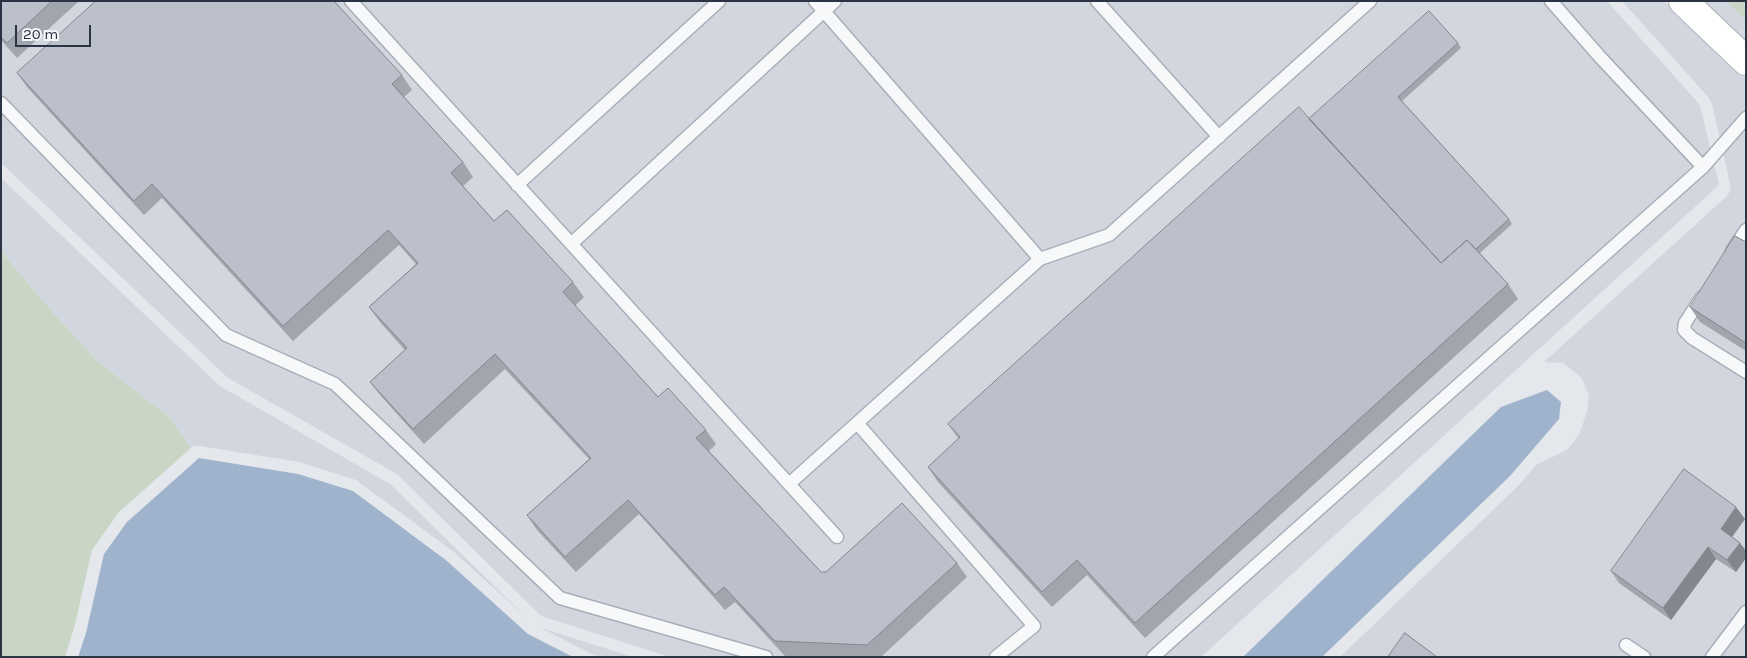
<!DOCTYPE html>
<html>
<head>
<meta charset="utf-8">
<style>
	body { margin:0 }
	#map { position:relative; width:1747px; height:658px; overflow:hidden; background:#e4e7ec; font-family:Karla,sans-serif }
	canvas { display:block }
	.frame { position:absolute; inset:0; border:2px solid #2b3445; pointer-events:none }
	.scale { position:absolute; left:15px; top:25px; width:76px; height:22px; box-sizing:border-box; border:2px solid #2b3445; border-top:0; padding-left:6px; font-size:15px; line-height:18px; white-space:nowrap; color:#2b3445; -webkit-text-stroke:4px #f4f6f9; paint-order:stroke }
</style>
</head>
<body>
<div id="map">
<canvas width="1747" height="658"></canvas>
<div class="frame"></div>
<div class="scale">20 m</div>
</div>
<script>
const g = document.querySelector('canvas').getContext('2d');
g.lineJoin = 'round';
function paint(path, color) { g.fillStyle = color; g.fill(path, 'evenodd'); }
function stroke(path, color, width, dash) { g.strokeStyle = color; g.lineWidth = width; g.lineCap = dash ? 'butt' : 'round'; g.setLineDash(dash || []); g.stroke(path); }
const built = new Path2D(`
	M1 1H1607L1700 105 1719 185 1201 657H670L541 616 397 474 228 378 1 163Z
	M1622 1H1664L1723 59 1746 79V657H1340L1519 485 1536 465 1567 450 1579 435 1587 412 1589 395 1581 377 1563 363 1544 362 1728 195 1731 188 1712 104 1709 98Z
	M1702 1H1726L1746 21V44Z
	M1 178 220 386 390 484 529 620 454 552 356 480 299 462 200 446H193L191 448 169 417 96 360 40 298 1 251Z
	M541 628 633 657H598Z`);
const green = new Path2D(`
	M1726 1H1746V21Z
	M1 251 40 298 96 360 169 417 191 448 119 512 92 550 74 628 65 657H1Z`);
const water = new Path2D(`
	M1547 390 1561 402 1559 419 1510 476 1322 657H1243L1501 407Z
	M199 458 298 474 353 491 447 561 528 634 573 657H78L86 633 104 554 127 522Z`);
const lane = new Path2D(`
	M351 1 837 537
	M815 1 1040 259
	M1097 1 1219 137
	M1551 1 1600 57 1703 167
	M1 103 226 335 335 384 560 598 766 657
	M517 185 719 1
	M571 244 835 1
	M1732 251 1746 230
	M1702 297 1685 323 1684 330 1692 338 1746 372
	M857 423 1034 626 996 657
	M789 484 1040 259 1109 235 1370 1
	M1626 645 1644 657
	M1153 657 1703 167 1746 118
	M1712 657 1746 612`);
const secondary = new Path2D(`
	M1683 1 1746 61`);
const wall = new Path2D(`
	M1 1H79L17 58 1 40Z
	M1458 43 1461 48 1402 101 1509 219 1512 224 1480 253 1508 284 1518 299 1145 638 1087 575 1052 607 938 482 928 467 959 439 948 424 1309 119Z
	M17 73 402 75 412 90 404 97 463 162 473 177 463 186 494 221 573 282 584 297 575 306 658 397 706 430 716 444 709 451 821 572H826L957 563 967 577 881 657H809L785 656 735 602 725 610 639 514 576 572 537 530 527 515 589 459 505 369 424 444 381 396 370 382 405 350 380 322 369 307 416 264 399 245 293 341 162 198 144 215 27 87Z
	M1746 242V351L1700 322 1690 307Z
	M1745 519 1732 537 1740 543 1746 551V558L1736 572 1716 559 1671 620 1619 583 1611 571Z`);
const shadedWall = new Path2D(`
	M1736 507 1745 519 1729 541 1721 529Z
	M1740 543 1746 551V558L1736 572 1727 560Z
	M1708 547 1716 559 1671 620 1663 608Z`);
const building = new Path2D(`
	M1 1H52L7 43 1 37Z
	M96 1H334L402 75 392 84 463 162 451 173 494 221 507 210 573 282 563 292 658 397 668 388 706 430 696 438 821 572H826L902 503 957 563 867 645 775 641 724 587 715 595 628 500 565 557 527 515 591 458 495 354 413 429 370 382 407 348 369 307 418 263 388 230 283 326 152 184 134 201 17 73Z
	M1429 11 1458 43 1398 97 1509 219 1476 249 1467 240 1441 263 1309 119Z
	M1299 107 1441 263 1467 240 1508 284 1135 623 1077 560 1042 592 928 467 960 437 948 424Z
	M1735 236 1746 242V343L1690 307Z
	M1684 469 1736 507 1721 529 1740 543 1727 560 1708 547 1663 608 1611 571Z
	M1405 633 1437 657H1388Z`);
paint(built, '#d2d6de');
paint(green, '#c9d6c5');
paint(water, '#9fb4cc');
stroke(lane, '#a9aeb7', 15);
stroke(secondary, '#a9aeb7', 30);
stroke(lane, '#f7f8fa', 12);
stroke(secondary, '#fff', 28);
paint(wall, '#a1a5ae');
paint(shadedWall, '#83868d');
paint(building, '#bbc0ca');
stroke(building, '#83868d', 1);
</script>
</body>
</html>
